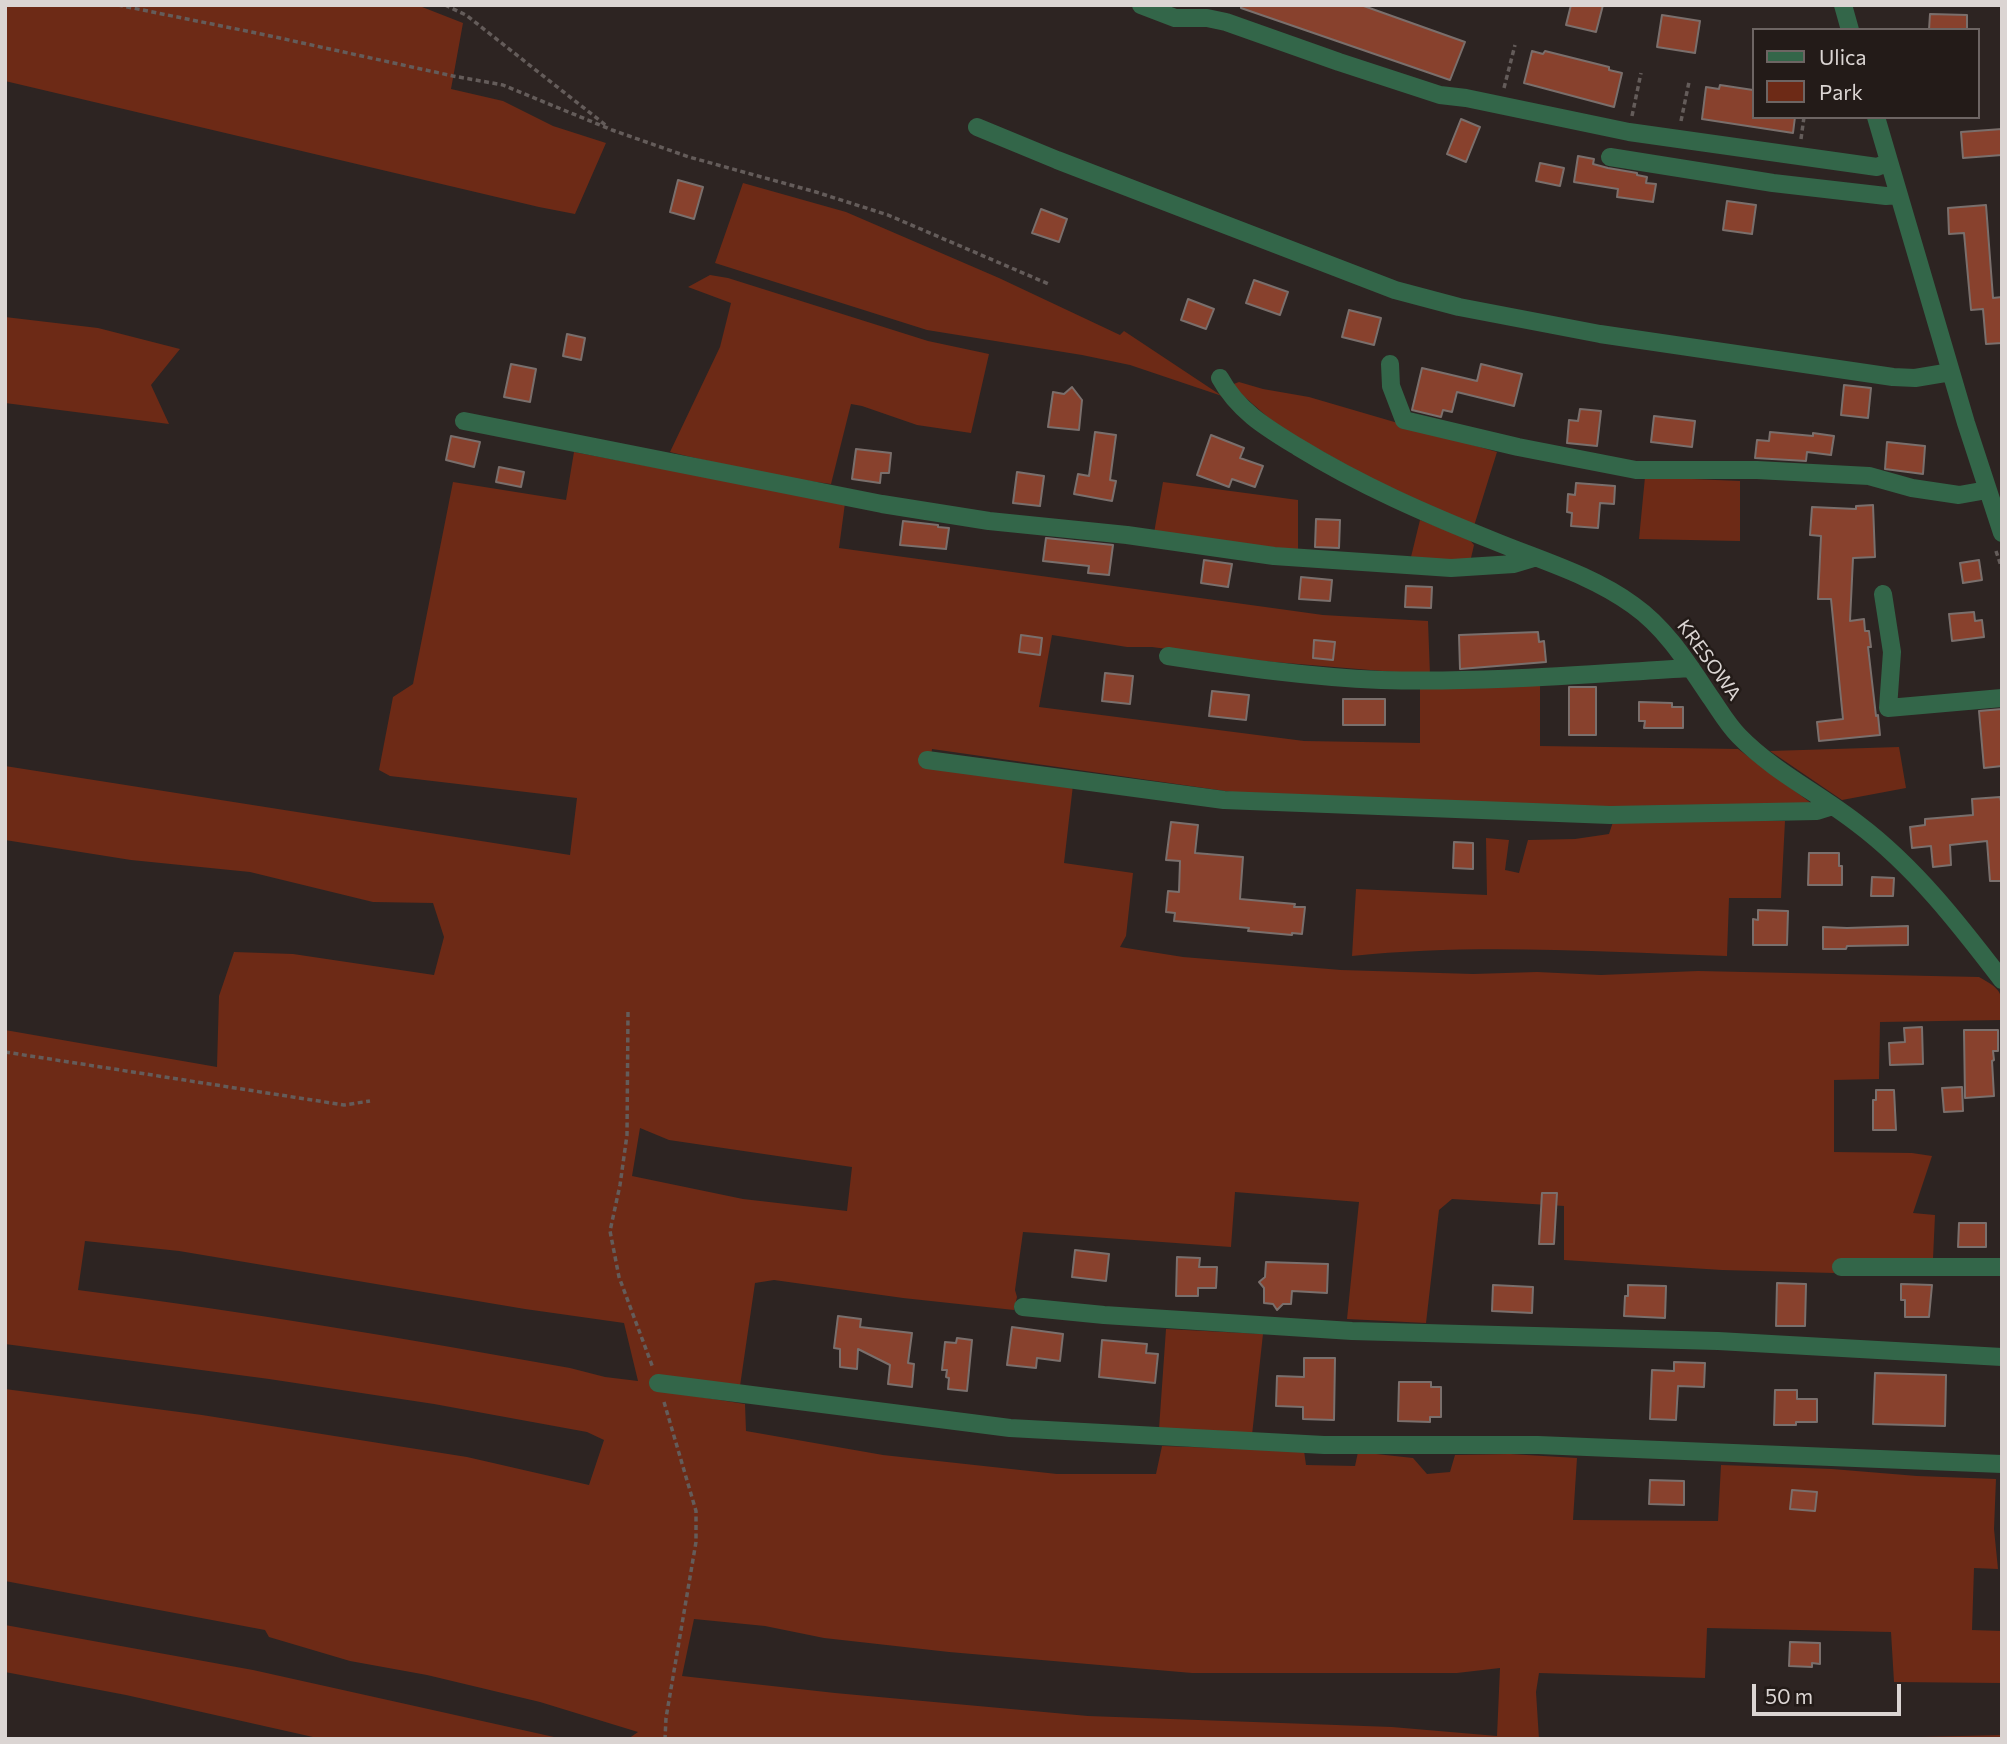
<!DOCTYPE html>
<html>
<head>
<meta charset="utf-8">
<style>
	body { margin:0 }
	#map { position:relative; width:2007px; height:1744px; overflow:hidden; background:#2d2422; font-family:Commissioner,sans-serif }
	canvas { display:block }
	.frame { position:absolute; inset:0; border:7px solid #dbd5d3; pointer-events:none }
	.legend { position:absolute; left:1752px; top:28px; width:228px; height:91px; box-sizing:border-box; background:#231b18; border:2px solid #6d6563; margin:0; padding:9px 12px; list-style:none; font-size:21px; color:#dbd5d3 }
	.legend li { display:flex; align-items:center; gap:14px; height:35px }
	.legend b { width:35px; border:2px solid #6d6563 }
	.scale { position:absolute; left:1752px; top:1684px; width:149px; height:32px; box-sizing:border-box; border:4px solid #dbd5d3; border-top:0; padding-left:9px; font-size:21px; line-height:24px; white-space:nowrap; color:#dbd5d3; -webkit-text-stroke:5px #231b18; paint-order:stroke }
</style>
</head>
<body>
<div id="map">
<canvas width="2007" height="1744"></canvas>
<div class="frame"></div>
<ul class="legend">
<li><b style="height:9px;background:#336649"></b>Ulica</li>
<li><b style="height:19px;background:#6d2a16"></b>Park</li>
</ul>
<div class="scale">50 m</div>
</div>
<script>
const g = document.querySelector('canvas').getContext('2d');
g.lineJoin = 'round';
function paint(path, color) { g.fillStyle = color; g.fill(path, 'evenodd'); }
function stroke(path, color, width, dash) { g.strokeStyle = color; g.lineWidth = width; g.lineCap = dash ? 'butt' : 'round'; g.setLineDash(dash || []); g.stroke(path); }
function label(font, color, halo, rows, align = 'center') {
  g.font = font + ' Commissioner,sans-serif'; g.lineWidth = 5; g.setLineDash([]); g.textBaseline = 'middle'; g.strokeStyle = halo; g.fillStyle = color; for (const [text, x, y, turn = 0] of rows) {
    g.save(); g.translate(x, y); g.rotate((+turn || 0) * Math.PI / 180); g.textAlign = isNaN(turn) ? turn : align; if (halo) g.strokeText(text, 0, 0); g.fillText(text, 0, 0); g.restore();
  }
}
const green = new Path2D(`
	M5 5H417L463 23 451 89 503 101 553 126 606 143 575 214 539 207 5 81Z
	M743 183 846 212 999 278 1120 335 1124 331 1222 396 1130 365 1082 355 927 330 715 263Z
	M710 275 728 278 928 341 989 354 971 433 917 425 862 406 851 404 831 484C777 477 723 465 670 452L720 347 731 303 688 287Z
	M5 317 98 328 180 349 151 385 169 424 5 403Z
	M1239 382 1263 389 1309 397 1497 452 1474 526 1412 502 1279 427 1231 385Z
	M574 452 845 503 839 548 1323 615 1428 621 1430 675 1250 660 1152 647H1127L1052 635 1039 707 1304 741 1420 743V688L1540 684V746L1738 749 1815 806 1627 809 1239 793 932 749 930 766 1073 785 1064 863 1133 873 1126 936 1120 947 1183 957 1341 970 1473 974 1537 972 1601 975 1698 971 1979 977C2004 991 2002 993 2002 1020L1880 1022 1879 1079 1834 1080V1152L1912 1153 1932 1156 1913 1213 1935 1215 1933 1259H1837L1834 1273 1722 1270 1564 1260V1206L1452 1199 1439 1210 1426 1323 1347 1319 1359 1202 1235 1192 1231 1247 1023 1232 1015 1290 1017 1297 1014 1310 903 1298 774 1280 755 1283 740 1386 688 1395 745 1404 746 1431 883 1455 1057 1474H1156L1162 1446 1304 1451 1306 1465 1355 1466 1358 1452 1413 1458 1427 1474 1450 1472 1455 1455 1510 1454 1577 1458 1573 1520 1718 1521 1721 1465 1832 1469 1917 1476 1996 1479 1994 1529 1998 1569 1974 1568 1972 1630 2002 1631V1683L1894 1682 1891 1632 1707 1628 1705 1678 1539 1673 1536 1692 1539 1739H628L638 1732 540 1702 427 1675 350 1661 269 1637 265 1630 5 1581V1389L202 1415 467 1457 589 1485 604 1440 587 1432 434 1404 269 1379 5 1344V1030L217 1067 219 996 234 952 293 954 434 975 444 937 433 903 373 902 250 872 131 860 5 840V766L570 855 577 798 390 776 379 770 393 697 413 684 453 482 566 500ZM640 1128 669 1140 852 1167 847 1211 743 1199 632 1176ZM85 1241 179 1251 525 1309 624 1323 638 1381 605 1377 570 1368C407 1339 243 1311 78 1290ZM694 1619 765 1626 824 1638 949 1652 1192 1673H1457L1500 1668 1497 1736 1392 1727 1088 1716 835 1693 682 1676Z
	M1645 477 1740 481V541L1639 539Z
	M1163 482 1298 500V551L1154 533Z
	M1420 520 1469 539 1474 545 1471 558 1462 562 1411 557Z
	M1899 747 1906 788 1842 800 1770 751Z
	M1634 821H1785L1781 898H1729L1727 956C1603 952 1476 943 1352 956L1356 889 1487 895 1486 838 1509 840 1505 870 1519 873 1528 840 1575 839 1609 834 1613 822Z
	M1166 1329 1263 1334 1252 1435 1159 1429Z
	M5 1625 253 1670 563 1739 313 1737 126 1695 5 1672Z
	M2002 1735V1739H1839Z`);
const building = new Path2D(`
	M1241 5H1361L1465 42 1450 80 1241 8Z
	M1571 5H1603L1596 32 1566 25Z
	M1930 14 1967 15V30H1929Z
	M1662 15 1700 21 1695 53 1657 47Z
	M1532 51 1543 54 1545 51 1609 67V70L1622 73 1614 107 1524 83Z
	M1720 85 1753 90V117H1795L1793 133 1702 119 1706 87 1719 89Z
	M1461 119 1480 127 1466 162 1447 154Z
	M2002 129V155L1963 158 1961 132Z
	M1578 156 1594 159 1593 164 1608 168 1637 173V175L1647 177 1646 183 1656 184 1653 202 1617 197 1618 189 1574 182Z
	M1540 163 1564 168 1560 186 1536 181Z
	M678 180 703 187 694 219 670 212Z
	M1727 201 1756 205 1752 234 1723 230Z
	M1986 205 1993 298 2002 297V343L1986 344 1983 309 1971 310 1964 233 1949 234 1948 208Z
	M1041 209 1067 219 1059 242 1032 233Z
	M1254 280 1288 292 1280 315 1246 303Z
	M1188 299 1214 309 1206 329 1181 320Z
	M1349 310 1381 318 1374 345 1342 337Z
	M567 334 585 338 581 360 563 356Z
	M511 364 536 369 530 402 504 397Z
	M1481 364 1522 374 1514 406 1457 392 1452 412 1443 410 1441 417 1412 410 1422 368 1477 381Z
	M1844 385 1871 388 1868 418 1841 415Z
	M1072 387 1082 400 1079 430 1048 427 1053 392 1064 394Z
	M1580 409 1601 411 1597 446 1567 443 1569 420 1578 421Z
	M1654 416 1695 421 1692 447 1651 442Z
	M1095 432 1116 435 1110 480 1116 481 1112 501 1074 494 1078 474 1089 476Z
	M1770 432 1813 436V433L1834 436 1831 455 1807 452 1806 461 1755 458 1757 440 1769 441Z
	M1211 435 1244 448 1240 458 1263 466 1255 487 1232 479 1229 487 1197 475Z
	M451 436 480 442 474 467 446 460Z
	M1887 442 1925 446 1923 474 1885 469Z
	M856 449 891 453 889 473H881L880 483 852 479Z
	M499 467 524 472 521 487 496 482Z
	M1017 472 1044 476 1040 506 1013 503Z
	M1576 483 1615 486 1614 504 1600 503 1598 528 1571 526 1572 513 1567 512 1568 494 1575 495Z
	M1873 505 1875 557 1853 558 1850 621 1864 619 1865 631H1869L1871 647H1868L1876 716 1878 715 1880 735 1819 741 1817 722 1843 719 1831 599H1818L1821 536 1810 535 1812 507 1856 509V506Z
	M1316 519 1340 520 1339 548 1315 547Z
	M903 521 938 525V527L949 528 946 549 900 545Z
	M1046 538 1113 545 1109 575 1088 573 1089 566 1043 561Z
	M1204 560 1232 564 1228 587 1201 583Z
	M1979 560 1982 580 1963 583 1960 563Z
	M1301 577 1332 580 1330 601 1299 599Z
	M1406 586 1432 587 1431 608 1405 607Z
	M1974 612 1975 621 1982 620 1984 637 1952 641 1949 614Z
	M1538 632 1539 642 1544 641 1546 662 1460 669 1459 635Z
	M1021 635 1042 638 1040 655 1019 652Z
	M1314 640 1335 642 1333 660 1313 658Z
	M1105 673 1133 676 1130 704 1102 701Z
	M1569 687H1596V735H1569Z
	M1212 691 1249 695 1246 720 1209 716Z
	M1343 699H1385V725H1343Z
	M1639 702 1672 703V707H1683V728H1644L1645 721H1639Z
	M2002 709V766L1984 768 1979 711Z
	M2000 797 2002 805V881H1990L1987 841 1950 845 1951 865 1933 867 1931 846 1912 848 1910 827 1925 825V819L1973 815 1972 799Z
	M1171 822 1198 825 1195 853 1243 857 1240 899 1295 904 1294 907H1305L1302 934 1292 933V935L1248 931 1249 928 1174 921 1175 913 1166 912 1168 891 1179 892 1180 861 1166 860Z
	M1454 842 1473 843V869L1453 868Z
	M1809 853H1839V866H1842V885H1808Z
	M1872 877 1894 878 1893 896H1871Z
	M1758 910 1788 911 1787 945H1753V919L1758 920Z
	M1908 926V945L1847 946 1846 949H1823V927L1847 928Z
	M1922 1027 1923 1064 1890 1065 1889 1043 1905 1042 1904 1028Z
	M1964 1030H1998V1051H1993L1994 1060 1992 1061 1994 1096 1965 1098Z
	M1962 1087 1963 1111 1944 1112 1942 1088Z
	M1876 1090H1894L1896 1130H1873V1100H1876Z
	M1542 1193H1557L1554 1244H1539Z
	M1959 1223H1986V1247H1958Z
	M1075 1250 1109 1254 1106 1281 1072 1277Z
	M1177 1257 1200 1258 1199 1267H1217L1216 1288H1198V1296H1176Z
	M1266 1262 1328 1264 1327 1293 1292 1291 1291 1304H1283L1277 1310 1273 1304 1264 1303V1288L1259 1282 1265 1277Z
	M1777 1283 1806 1284 1805 1326H1776Z
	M1901 1284 1932 1285 1929 1317H1905V1300H1901Z
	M1493 1285 1533 1287 1532 1313 1492 1311Z
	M1628 1285 1666 1286 1665 1318 1624 1316 1625 1296H1628Z
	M838 1316 861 1319 860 1327 912 1333 908 1363 914 1364 912 1387 888 1384 890 1365 858 1349 857 1369 840 1367V1349L834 1348Z
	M1012 1327 1063 1334 1060 1361 1037 1358 1036 1368 1007 1365Z
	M957 1338 972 1340 967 1391 948 1389 949 1378 946 1377 947 1370H942L945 1342 956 1343Z
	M1102 1340 1147 1344 1146 1353 1158 1354 1155 1383 1099 1377Z
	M1304 1358H1335L1334 1420 1303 1419V1407L1276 1406 1277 1376 1304 1377Z
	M1674 1362 1705 1363 1704 1387 1678 1386 1676 1420 1650 1419 1652 1370 1674 1371Z
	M1875 1373 1946 1375 1945 1426 1873 1424Z
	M1399 1382H1431V1387H1441V1417H1430V1422L1398 1421Z
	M1775 1390H1797V1399H1817V1422H1796V1425H1774Z
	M1650 1480 1684 1481V1505L1649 1504Z
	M1792 1490 1817 1492 1815 1511 1790 1509Z
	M1790 1642 1820 1643V1664L1812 1663V1667L1789 1666Z`);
const path = new Path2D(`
	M118 5 266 35 453 76 503 85 612 130 689 157 816 192 888 215 1051 285
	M445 5 466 15 608 127
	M1504 88 1515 45
	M1632 116 1641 73
	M1681 121 1689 82
	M1801 139 1804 117
	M1996 551 2002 569
	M628 1012 627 1135 620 1185 610 1231 619 1277 653 1368
	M5 1052 344 1105 370 1101
	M664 1402 696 1511V1542L666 1718 665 1739`);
const minor = new Path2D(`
	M1141 5 1175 18H1207L1226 22 1339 62 1440 95 1466 98 1629 132 1877 167 1889 162
	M1843 5 1850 30
	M1876 117 1966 423 2002 533
	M977 127 1057 160 1395 290 1459 307 1600 334 1893 377 1915 378 1951 372
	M1610 157 1773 183 1886 196 1899 195
	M1390 364 1391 386 1404 420 1518 447 1636 470H1757L1869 476 1912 488 1959 495 1987 490
	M1220 378C1238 411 1267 428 1298 447 1360 485 1426 514 1494 541 1540 560 1592 575 1633 605 1667 629 1688 664 1711 698 1720 711 1728 725 1739 736 1774 772 1820 794 1858 824 1915 867 1959 924 2002 980
	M464 421 882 504 989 521 1127 535 1274 556 1451 568 1514 564 1534 558
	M1883 594 1892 652 1888 708 2002 698
	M1168 656C1239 667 1309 677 1381 680 1484 683 1588 674 1691 668
	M927 760 1224 800 1610 815 1817 811 1833 806
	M1841 1267H2002
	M1023 1307 1104 1315 1352 1331 1718 1341 2002 1357
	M658 1383 1010 1428 1324 1445H1538L2002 1464`);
const streetNames = [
	["KRESOWA",1709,660,54]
];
paint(green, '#6d2a16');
paint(building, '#88412d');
stroke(building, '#7a6f6c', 2);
stroke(path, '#645c5a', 3.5, [5, 3.5]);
stroke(minor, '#336649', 18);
label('19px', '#dbd5d3', '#231b18', streetNames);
</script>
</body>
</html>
